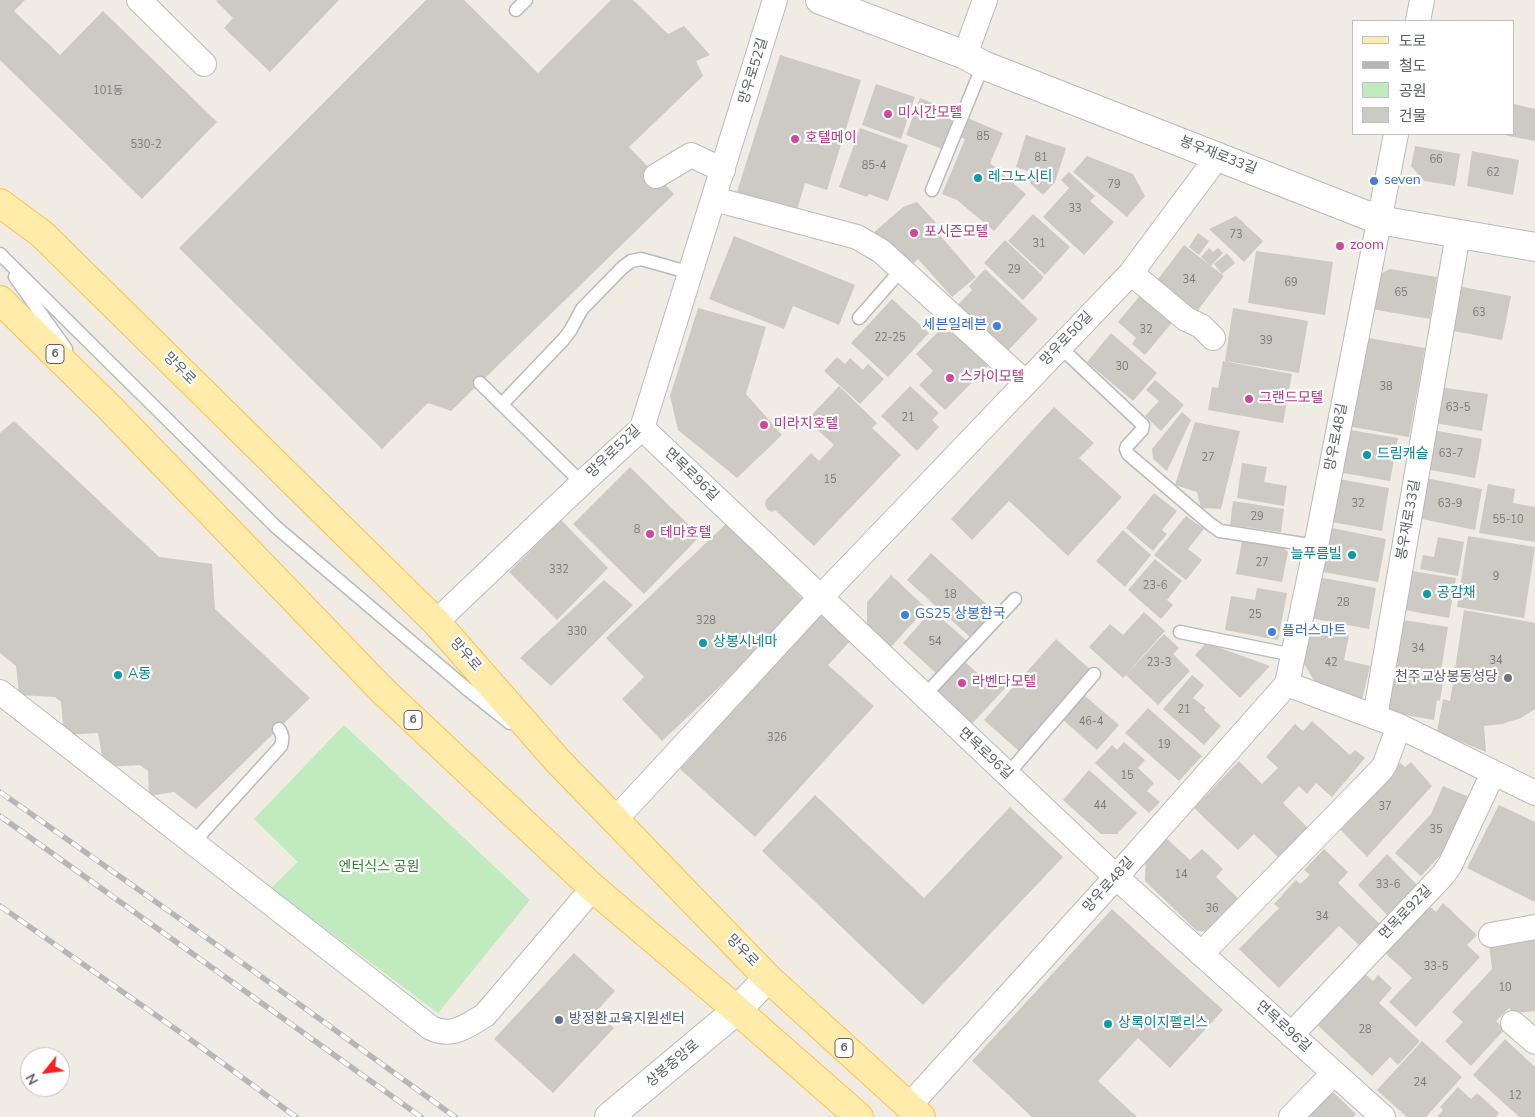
<!DOCTYPE html>
<html>
<head>
<meta charset="utf-8">
<style>
	body { margin:0 }
	#map { position:relative; width:1535px; height:1117px; overflow:hidden; background:#f0ece4; font-family:"Nunito Sans","Noto Sans KR",sans-serif }
	canvas { display:block }
	.legend { position:absolute; left:1352px; top:20px; width:162px; height:115px; box-sizing:border-box; background:#fff; border:1px solid #bec0c2; margin:0; padding:6px 9px; list-style:none; font-size:15px; color:#5c6166 }
	.legend li { display:flex; align-items:center; gap:10px; height:25px }
	.legend b { width:25px; border:1px solid #bec0c2 }
	.north { position:absolute; left:20px; top:1047px; width:50px; height:50px; box-sizing:border-box; background:#fff; border:1px solid #bec0c2; border-radius:50%; rotate:241deg; font-size:14px; font-weight:700; line-height:20px; text-align:center; color:#5c6166 }
	.north::after { content:''; display:block; margin:auto; width:18px; height:22px; background:#fa201f; clip-path:polygon(50% 0,100% 100%,50% 72%,0 100%) }
</style>
</head>
<body>
<div id="map">
<canvas width="1535" height="1117"></canvas>
<ul class="legend">
<li><b style="height:6px;background:#ffebaa"></b>도로</li>
<li><b style="height:6px;background:#b5b6b7"></b>철도</li>
<li><b style="height:14px;background:#c1eabe"></b>공원</li>
<li><b style="height:14px;background:#cdc9c3"></b>건물</li>
</ul>
<div class="north">N</div>
</div>
<script>
const g = document.querySelector('canvas').getContext('2d');
g.lineJoin = 'round';
function paint(path, color) { g.fillStyle = color; g.fill(path, 'evenodd'); }
function stroke(path, color, width, dash) { g.strokeStyle = color; g.lineWidth = width; g.lineCap = dash ? 'butt' : 'round'; g.setLineDash(dash || []); g.stroke(path); }
function label(font, color, halo, rows, align = 'center') {
  g.font = font + ' "Nunito Sans","Noto Sans KR",sans-serif'; g.lineWidth = 4.5; g.setLineDash([]); g.textBaseline = 'middle'; g.strokeStyle = halo; g.fillStyle = color; for (const [text, x, y, turn = 0] of rows) {
    g.save(); g.translate(x, y); g.rotate((+turn || 0) * Math.PI / 180); g.textAlign = isNaN(turn) ? turn : align; if (halo) g.strokeText(text, 0, 0); g.fillText(text, 0, 0); g.restore();
  }
}
const green = new Path2D(`
	M344 725 530 900 438 1013 271 888 298 862 254 819Z`);
const building = new Path2D(`
	M0 0H25L14 11 60 55 103 11 217 122 142 199 0 60Z
	M218 0H339L270 72 224 28 233 18 216 1Z
	M426 0H464L538 73 611 0H633L668 34 684 26 710 55 696 61 703 76 629 147 674 194 451 411 428 403 382 449 179 248Z
	M780 55 861 80 827 190 805 183 797 210 737 192Z
	M876 84 915 97 901 139 862 125Z
	M920 98 956 112 942 149 906 135Z
	M1514 104 1535 109V141L1504 135 1514 134Z
	M965 117 1003 133 990 163 1026 194 994 231 957 200 942 194 965 139 958 136Z
	M860 128 908 145 888 201 869 194 867 197 839 187Z
	M1026 135 1066 148 1055 182 1043 195 1030 183 1033 173 1016 167Z
	M1415 146 1460 154 1455 186 1424 181 1411 166Z
	M1472 151 1519 160 1513 195 1467 186Z
	M1087 156 1133 174 1145 196 1127 217 1073 172Z
	M1069 172 1095 196 1090 201 1114 222 1084 255 1043 217 1069 188 1061 180Z
	M917 202 936 223 932 226 976 277 952 297 918 259 908 268 872 234 903 207Z
	M1033 214 1070 247 1045 275 1008 241Z
	M1236 216 1263 241 1244 262 1209 229Z
	M1198 233 1209 241 1199 255 1189 247Z
	M734 236 855 285 839 325 793 306 784 329 709 299Z
	M1005 240 1044 277 1023 300 984 263Z
	M1184 245 1224 276 1195 314 1155 283Z
	M1209 248 1213 252 1218 248 1223 253 1211 266 1201 257Z
	M1256 251 1333 262 1325 315 1248 303Z
	M1227 253 1235 263 1222 274 1214 264Z
	M985 269 1038 319 1003 356 954 309 972 290 969 286Z
	M1390 269 1437 277 1430 319 1365 308 1370 279Z
	M1457 286 1511 296 1502 340 1448 330Z
	M1143 292 1175 319 1145 355 1132 344 1136 338 1118 322Z
	M892 299 929 333 888 377 851 343Z
	M698 308 766 327 746 394 782 435 737 478 678 430 670 396Z
	M1233 308 1308 321 1299 373 1225 361Z
	M945 325 988 366 945 410 919 385 933 371 916 354Z
	M1111 333 1157 373 1133 401 1087 362Z
	M1363 337 1425 348 1409 437 1347 426Z
	M837 357 845 364 850 358 863 370 868 364 884 379 860 404 824 371Z
	M1223 361 1292 374 1283 423 1208 410 1212 387 1218 388Z
	M1155 380 1184 405 1161 431 1145 416 1159 401 1146 390Z
	M839 386 877 423 872 428 901 455 814 546 775 510 772 512 767 509 765 504 766 500 811 453 819 461 834 445 807 420Z
	M910 386 939 413 932 420 939 427 917 451 881 416Z
	M1433 386 1488 394 1482 431 1428 422Z
	M1054 407 1094 443 1079 458 1122 497 1068 556 1009 501 972 540 951 519Z
	M1182 412 1191 420 1167 471 1153 459 1152 449Z
	M14 421 159 557 212 564 215 609 310 698 196 809 174 792 149 796 148 771 140 765 104 767 98 733 64 735 61 702 55 697 19 695 16 666 0 653V433Z
	M1195 422 1240 431 1221 509 1201 508 1197 492 1175 485Z
	M1344 429 1398 438 1390 481 1337 472Z
	M1427 429 1482 439 1475 478 1420 468Z
	M1242 463 1267 467 1264 482 1287 486 1284 506 1237 498Z
	M630 467 700 536 644 594 573 524Z
	M1333 478 1389 488 1382 531 1326 521Z
	M1425 478 1482 489 1475 530 1417 518Z
	M1488 484 1515 489 1513 503 1535 507V542L1479 533Z
	M1154 493 1177 511 1162 530 1167 534 1153 551 1126 528Z
	M1233 501 1284 509 1281 532 1230 525Z
	M1186 516 1204 529 1188 549 1202 560 1186 580 1154 555Z
	M561 520 608 568 557 620 509 572Z
	M729 521 807 604 662 741 622 699 644 677 606 638Z
	M1327 527 1386 539 1378 582 1318 571Z
	M1123 530 1151 555 1125 587 1096 561Z
	M1243 536 1277 542 1288 552 1282 582 1236 574Z
	M1468 536 1535 547 1524 618 1457 607Z
	M1438 537 1464 542 1458 576 1420 569 1423 555 1434 557Z
	M931 553 994 611 970 637 907 580Z
	M1155 559 1182 581 1167 600 1173 605 1161 619 1128 590Z
	M1405 570 1456 578 1449 618 1399 609Z
	M891 575 926 608 891 647 867 625V602Z
	M1318 577 1376 588 1369 629 1310 618Z
	M604 580 633 605 551 686 520 658Z
	M1257 588 1287 593 1278 640 1225 630 1231 596 1255 600Z
	M932 610 967 641 937 674 903 643Z
	M1464 610 1535 623V709L1521 718 1502 724 1484 726 1486 752 1437 732 1443 699 1450 701Z
	M823 611 853 638 828 665 874 706 755 837 680 769Z
	M1144 612 1165 631 1123 678 1089 647 1110 624 1123 635Z
	M1397 619 1448 627 1441 671H1445L1440 701 1437 700 1434 720 1382 711Z
	M1307 626 1349 635 1344 660 1370 666 1362 700 1320 690 1300 657Z
	M1164 634 1179 648 1173 654 1190 671 1158 705 1126 675Z
	M1056 639 1092 671 1020 752 984 720Z
	M1206 643 1270 666 1240 698 1195 655Z
	M965 662 990 684 1000 674 1010 683 970 726 935 694Z
	M1192 675 1204 685 1193 698 1206 708 1204 710 1221 726 1204 745 1163 709Z
	M1084 695 1119 725 1097 750 1063 720Z
	M1148 708 1202 756 1179 781 1125 733Z
	M1312 721 1350 755 1355 750 1365 758 1332 797 1316 783 1307 794 1299 786 1283 803 1308 828 1279 858 1254 834 1238 850 1194 808 1239 761 1262 784 1278 768 1266 757 1295 724 1303 731Z
	M1124 742 1145 760 1138 768 1154 783 1147 791 1160 802 1149 813 1095 763 1112 745 1117 750Z
	M1411 762 1432 786 1367 857 1338 827 1400 763 1405 767Z
	M1089 770 1137 813 1117 834H1101L1063 800Z
	M1443 786 1469 797 1449 846 1421 876 1395 853 1431 814Z
	M815 795 924 898 1010 807 1063 857 923 1005 762 851Z
	M1499 805 1535 822V902L1467 868Z
	M1166 838 1190 860 1202 849 1223 869 1216 877 1244 904 1216 932 1197 931 1145 881 1146 856Z
	M1324 849 1348 872 1338 883 1385 929 1364 950 1339 926 1279 988 1239 949 1279 908 1274 904 1296 880 1300 884 1310 875 1304 870Z
	M1387 854 1417 885 1387 915 1358 885Z
	M1424 901 1436 912 1443 903 1477 935 1467 945 1480 957 1416 1027 1389 1002 1412 978 1381 949Z
	M1112 909 1223 1010 1170 1068 1138 1038 1098 1081 1137 1117H1032L972 1061Z
	M1535 937V1011L1515 1013 1509 1008 1496 1021 1505 1029 1471 1066 1445 1041 1463 1022 1452 1012 1492 969 1489 943Z
	M574 953 615 991 596 1012 614 1028 553 1093 494 1039Z
	M1358 967 1373 981 1378 975 1392 988 1379 1003 1420 1041 1398 1065 1390 1057 1372 1076 1311 1019Z
	M1505 1039 1535 1067V1117H1519L1473 1075Z
	M1422 1041 1462 1077 1426 1117H1407L1377 1090Z
	M1458 1087 1471 1099 1477 1093 1499 1113 1496 1117H1437L1443 1110 1440 1107Z
	M1324 1092 1334 1093 1356 1114 1353 1117H1302Z`);
const lane = new Path2D(`
	M516 10 526 0
	M932 190 983 65
	M0 254 276 527 467 689 510 723
	M15 277 66 349
	M859 318 902 269
	M1060 347 1143 425 1142 430 1127 446 1126 449 1128 454 1210 524 1220 531 1227 532 1316 546
	M480 383 582 483
	M502 404 563 340 570 331 582 309 622 268 631 261 641 259 691 273
	M1180 632 1293 655
	M924 696 1015 599
	M1007 775 1094 674
	M193 843 281 746C283 739 283 735 279 729`);
const street = new Path2D(`
	M139 0 204 64
	M1418 21 1422 0
	M965 55 985 0
	M656 176 691 155 723 170
	M714 199 857 237 881 251 1026 383
	M1131 273 1186 319 1201 326 1213 338
	M642 428 1116 877 1383 1117
	M436 622 582 483 642 428 775 0
	M1287 684 1399 726 1535 793
	M0 692 431 1028C452 1038 467 1026 485 1015L593 888
	M1375 717 1458 234
	M615 820 820 598 1131 273 1218 156
	M1491 935 1535 927
	M1201 954 1381 770 1385 764 1399 726
	M1513 1023 1535 1042
	M1291 1035 1443 875 1450 865 1493 773
	M909 1106 1116 877 1287 684 1316 546 1396 134
	M1291 1117 1334 1073`);
const secondary = new Path2D(`
	M820 0 965 55 983 65 1379 220 1535 247
	M609 1117 737 1010 768 978`);
const primary = new Path2D(`
	M0 203 42 234 436 622 557 760 768 978 921 1117
	M0 300 109 407 383 691 593 888 737 1010 859 1117`);
const rail = new Path2D(`
	M0 792 241 962 455 1117
	M0 816 421 1117
	M0 906 187 1037 296 1117`);
const markers = [
	[888,114,5,"#d1479c"],
	[795,139,5,"#d1479c"],
	[978,178,5,"#0f9aa8"],
	[1374,181,5,"#3f7fe0"],
	[914,233,5,"#d1479c"],
	[1340,246,5,"#d1479c"],
	[997,326,5,"#3f7fe0"],
	[950,378,5,"#d1479c"],
	[1249,399,5,"#d1479c"],
	[764,425,5,"#d1479c"],
	[1367,455,5,"#0f9aa8"],
	[650,534,5,"#d1479c"],
	[1352,555,5,"#0f9aa8"],
	[1427,594,5,"#0f9aa8"],
	[905,615,5,"#3f7fe0"],
	[1272,632,5,"#3f7fe0"],
	[703,643,5,"#0f9aa8"],
	[118,675,5,"#0f9aa8"],
	[1508,678,5,"#6b7280"],
	[962,683,5,"#d1479c"],
	[559,1020,5,"#5c6f8a"],
	[1108,1024,5,"#0f9aa8"]
];
const numberNames = [
	["101동",108,91],
	["85",983,137],
	["530-2",146,145],
	["81",1041,158],
	["66",1436,160],
	["85-4",874,166],
	["62",1493,173],
	["79",1114,185],
	["33",1075,209],
	["73",1236,235],
	["31",1039,244],
	["29",1014,270],
	["34",1189,280],
	["69",1291,283],
	["65",1401,293],
	["63",1479,313],
	["32",1146,330],
	["22-25",890,338],
	["39",1266,341],
	["30",1122,367],
	["38",1386,387],
	["63-5",1458,408],
	["21",908,418],
	["63-7",1451,454],
	["27",1208,458],
	["15",830,480],
	["32",1358,504],
	["63-9",1450,504],
	["29",1257,517],
	["55-10",1508,520],
	["8",637,530],
	["27",1262,563],
	["332",559,570],
	["9",1496,577],
	["23-6",1155,586],
	["18",950,595],
	["28",1343,603],
	["25",1255,615],
	["328",706,621],
	["330",577,632],
	["54",935,642],
	["34",1418,649],
	["34",1496,661],
	["23-3",1159,663],
	["42",1331,663],
	["21",1184,710],
	["46-4",1091,722],
	["326",777,738],
	["19",1164,745],
	["15",1127,776],
	["44",1100,806],
	["37",1385,807],
	["35",1436,830],
	["14",1181,875],
	["33-6",1388,885],
	["36",1212,909],
	["34",1322,917],
	["33-5",1436,967],
	["10",1505,988],
	["28",1365,1030],
	["24",1420,1083],
	["12",1515,1096]
];
const shields = [
	[55,354,18],
	[413,720,18],
	[844,1048,18]
];
const shieldNames = [
	["6",55,354],
	["6",413,720],
	["6",844,1048]
];
const streetNames = [
	["망우로52길",754,71,-73],
	["봉우재로33길",1218,156,21],
	["망우로50길",1067,339,-46],
	["망우로",179,369,45],
	["망우로48길",1337,437,-79],
	["망우로52길",614,452,-44],
	["면목로96길",691,475,44],
	["봉우재로33길",1409,520,-80],
	["망우로",465,655,49],
	["면목로96길",985,754,43],
	["망우로48길",1109,885,-48],
	["면목로92길",1406,913,-46],
	["망우로",742,951,46],
	["면목로96길",1283,1027,42],
	["상봉중앙로",673,1064,-40]
];
const hotelNames = [
	["미시간모텔",898,114],
	["호텔메이",805,139],
	["포시즌모텔",924,233],
	["zoom",1350,246],
	["스카이모텔",960,378],
	["그랜드모텔",1259,399],
	["미라지호텔",774,425],
	["테마호텔",660,534],
	["라벤다모텔",972,683]
];
const cultureNames = [
	["레그노시티",988,178],
	["드림캐슬",1377,455],
	["늘푸름빌",1342,555,"right"],
	["공감채",1437,594],
	["상봉시네마",713,643],
	["A동",128,675],
	["상록이지펠리스",1118,1024]
];
const shopNames = [
	["seven",1384,181],
	["세븐일레븐",987,326,"right"],
	["GS25 상봉한국",915,615],
	["플러스마트",1282,632]
];
const worshipNames = [
	["천주교상봉동성당",1498,678]
];
const parkNames = [
	["엔터식스 공원",379,868]
];
const serviceNames = [
	["방정환교육지원센터",569,1020]
];
paint(green, '#c1eabe');
paint(building, '#cdc9c3');
stroke(lane, '#b6bbbf', 15);
stroke(street, '#b6bbbf', 26);
stroke(secondary, '#b5babf', 30);
stroke(primary, '#ffc04e', 30);
stroke(lane, '#fff', 12);
stroke(street, '#fff', 24);
stroke(secondary, '#fff', 28);
stroke(primary, '#ffebaa', 28);
stroke(rail, '#b5b6b7', 5.5);
stroke(rail, '#fff', 4, [11]);
for (const [x, y, r, color] of markers) { const dot = new Path2D(); dot.arc(x, y, r, 0, 2 * Math.PI); g.fillStyle = color; g.fill(dot); stroke(dot, '#fff', 2); }
label('11px', '#787b7d', null, numberNames);
for (const [x, y, w] of shields) { const box = new Path2D(); box.roundRect(x - w / 2, y - 9.5, w, 19, 4); g.fillStyle = '#fff'; g.fill(box); stroke(box, '#5c6166', 1); }
label('bold 12px', '#5c6166', null, shieldNames);
label('14px', '#5c6166', '#fff', streetNames);
label('14px', '#b23c85', '#fff', hotelNames, 'left');
label('14px', '#0d838f', '#fff', cultureNames, 'left');
label('14px', '#366cbe', '#fff', shopNames, 'left');
label('14px', '#5b616d', '#fff', worshipNames, 'right');
label('14px', '#2f852c', '#fff', parkNames);
label('14px', '#4e5e75', '#fff', serviceNames, 'left');
</script>
</body>
</html>
